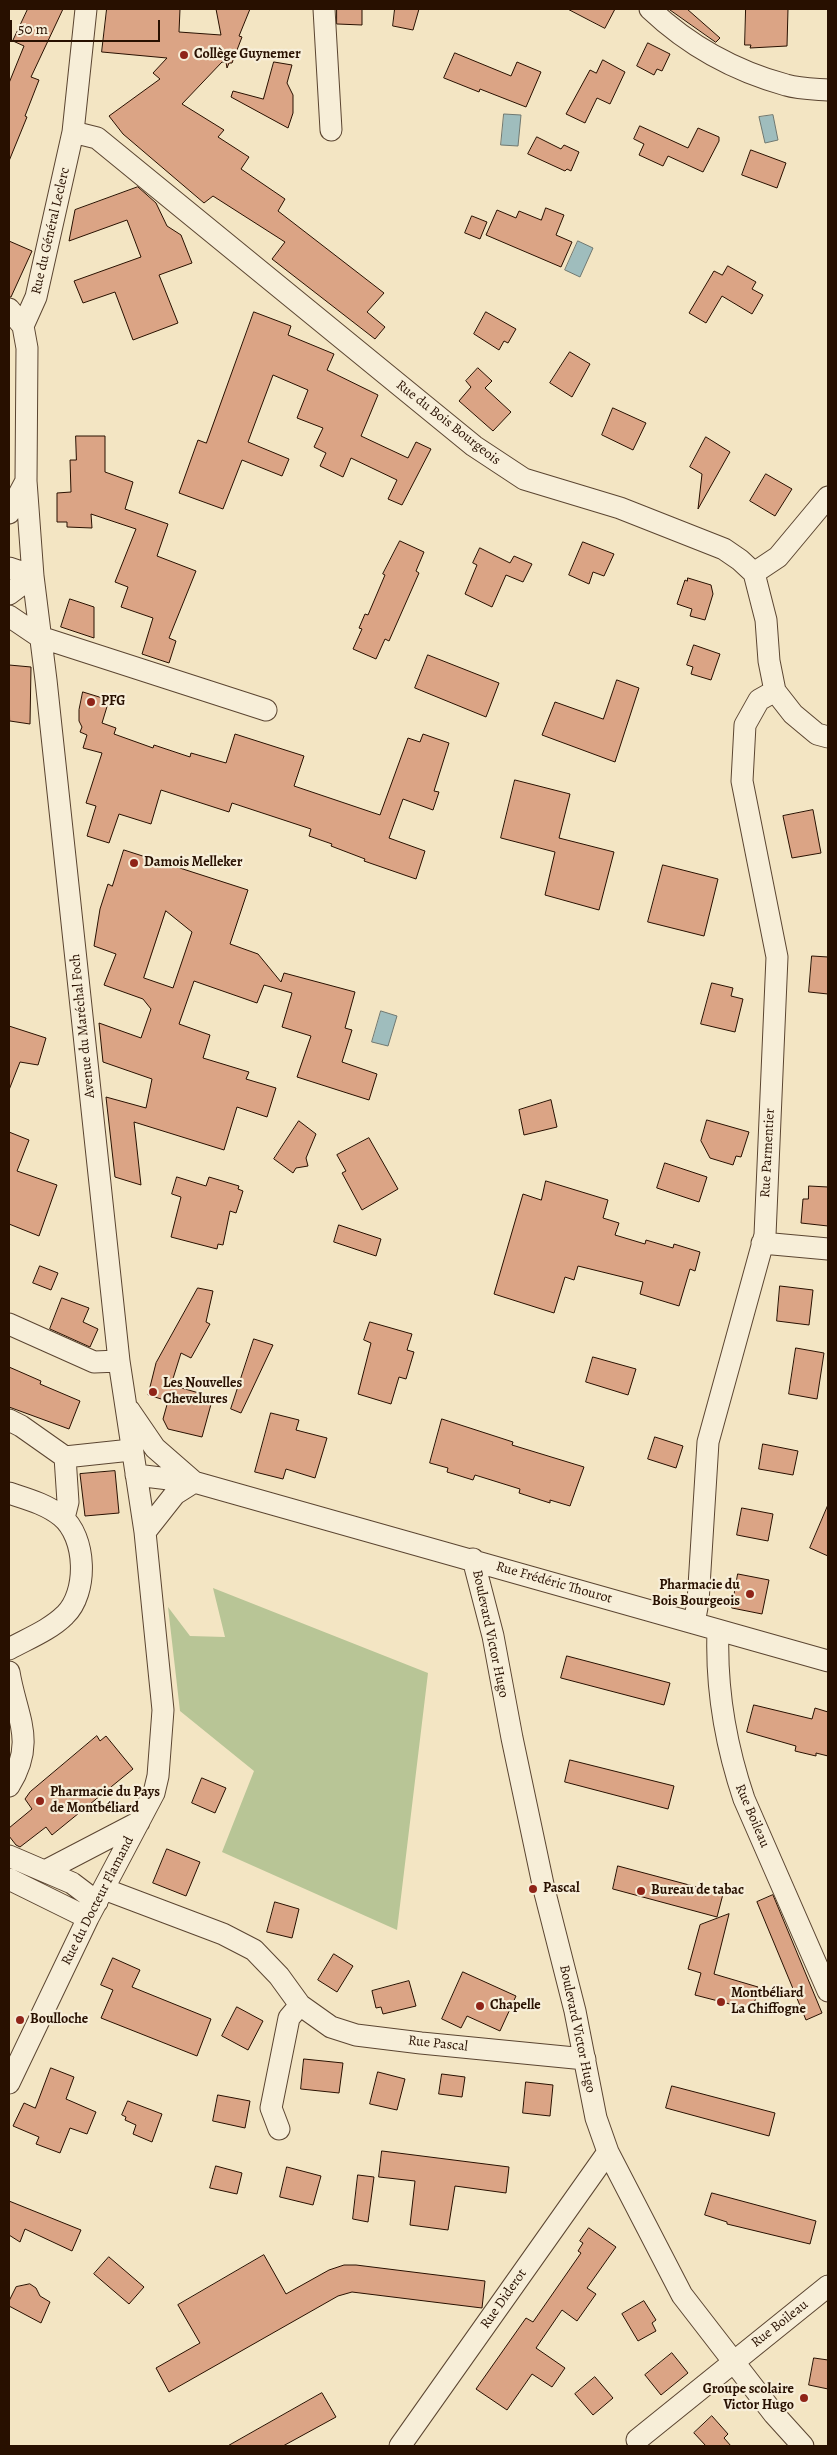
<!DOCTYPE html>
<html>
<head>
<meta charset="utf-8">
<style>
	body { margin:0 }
	#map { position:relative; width:837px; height:2455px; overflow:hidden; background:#f3e5c3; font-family:Alegreya,serif }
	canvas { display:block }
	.frame { position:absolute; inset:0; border:10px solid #281000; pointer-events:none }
	.scale { position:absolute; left:10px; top:20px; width:150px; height:22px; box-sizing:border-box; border:2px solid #281000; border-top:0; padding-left:6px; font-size:15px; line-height:18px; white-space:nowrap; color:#281000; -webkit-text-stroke:4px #f7eed8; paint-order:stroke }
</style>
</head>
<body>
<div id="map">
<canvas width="837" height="2455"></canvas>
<div class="frame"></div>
<div class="scale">50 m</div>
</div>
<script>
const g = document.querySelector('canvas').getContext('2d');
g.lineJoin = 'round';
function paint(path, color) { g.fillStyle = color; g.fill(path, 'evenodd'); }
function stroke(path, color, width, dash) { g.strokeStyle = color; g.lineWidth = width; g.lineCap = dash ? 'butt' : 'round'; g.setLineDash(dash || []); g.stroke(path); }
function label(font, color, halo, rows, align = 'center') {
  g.font = font + ' Alegreya,serif'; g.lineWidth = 4.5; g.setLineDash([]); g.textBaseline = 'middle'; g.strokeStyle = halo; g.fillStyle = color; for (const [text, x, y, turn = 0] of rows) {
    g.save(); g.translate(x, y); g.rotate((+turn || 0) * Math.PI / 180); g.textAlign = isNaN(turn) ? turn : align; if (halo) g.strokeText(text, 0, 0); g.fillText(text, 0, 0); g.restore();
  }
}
const green = new Path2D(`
	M213 1588 428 1673 397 1930 222 1852 254 1771 180 1711 168 1607 190 1636 225 1637Z`);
const water = new Path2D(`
	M504 114 521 115 518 146 501 145Z
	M773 115 778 140 765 143 759 117Z
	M578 241 593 248 580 277 565 270Z
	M381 1011 397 1016 388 1046 372 1042Z`);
const building = new Path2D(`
	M28 9H63L31 77 39 80 25 116 27 117 9 161V83L24 46 13 41Z
	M107 9H180L179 32 221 35 216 9H250L239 36 242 37 232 63H229L227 68 226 62H222L182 104 224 130 218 137 249 157 241 169 285 199 278 211 384 293 367 312 385 327 375 339 272 259 285 242 213 196 204 203 123 134 109 116 160 79 153 73 167 58 102 52Z
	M337 9H362V25L337 24Z
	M395 9H419L413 30 393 26Z
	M568 9H615L605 28Z
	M669 9H687L720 38 716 42Z
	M746 9H788L787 46 750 48 751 45H745Z
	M648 43 670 54 662 71 657 69 654 75 637 66Z
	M455 53 511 76 517 62 541 72 526 107 480 89 479 92 444 78Z
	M603 60 625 72 610 104 597 98 585 123 566 114 590 70 596 73Z
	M274 62 292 65 287 83 293 95V113L288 128 231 97 233 91 263 99Z
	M640 126 688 148 698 128 719 137V141L703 172 668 156 663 166 639 155 644 144 634 139Z
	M537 137 561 149 564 145 579 152 571 171 567 169 565 171 528 154Z
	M751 150 786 163 777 188 742 175Z
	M138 187 156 203 167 226 181 235 192 263 159 275 178 323 133 340 115 292 83 303 74 281 141 257 127 220 69 241 75 210Z
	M546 208 564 215 556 235 572 242 561 267 486 235 497 210 516 218 519 211 541 220Z
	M472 216 487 222 480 239 465 233Z
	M9 241 32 251 11 297H9Z
	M728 266 756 282 752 289 763 295 752 314 722 296 706 323 689 313 714 271 722 275Z
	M254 312 291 326 288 335 334 354 327 370 378 395 361 436 408 458 416 442 431 449 402 505 388 499 397 480 351 458 343 477 320 466 326 453 314 447 323 428 297 418 308 390 273 375 248 442 289 459 282 476 242 460 223 509 179 493 198 440 206 443Z
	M486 312 516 329 508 343 504 341 499 350 474 334Z
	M570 352 590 364 572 397 550 383Z
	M478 368 492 381 485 388 511 412 493 431 459 401 471 387 466 381Z
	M613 408 646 423 633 450 602 435Z
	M76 436H105V472L133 482 125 509 168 524 157 556 196 571 169 638 176 641 169 663 142 654 153 618 121 607 128 587 115 582 136 529 91 514 92 528 67 527V522H57V493L71 492 70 460H76Z
	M706 437 730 452 698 509 702 474 690 467Z
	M766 474 792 489 775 516 750 501Z
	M400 541 424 552 416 571 419 573 389 641 385 639 376 659 353 649 362 629 359 628 365 614 368 615 385 575 383 574Z
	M583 542 614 554 604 576 593 572 589 584 569 575Z
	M480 548 510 563 514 556 532 564 523 582 506 575 492 607 465 594 477 565 473 563Z
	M688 578 711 585 713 594 705 620 690 616 692 609 677 604 685 580 687 581Z
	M70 599 94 607V638L61 627Z
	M694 645 720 654 711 680 691 674 693 667 687 665Z
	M428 655 499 683 486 717 415 688Z
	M9 665 31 667 30 724 10 721Z
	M617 680 639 688 615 762 542 735 555 702 603 719Z
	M83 692 109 700 102 723 116 728 114 734 153 748 154 745 190 757 191 753 226 763 235 734 304 756 294 786 380 815 408 738 420 742 423 734 449 743 434 791 439 792 433 810 403 799 389 838 425 851 416 879 364 861 365 859 331 846 332 844 309 836 311 829 232 803 229 812 161 790 151 824 119 814 109 843 87 836 96 806 86 803 102 753 83 748 87 735 80 732 82 727 79 721V710Z
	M515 780 570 794 559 838 614 852 599 910 545 895 555 852 501 838Z
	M813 810 821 853 792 858 783 816Z
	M124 850 248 890 230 944 258 954 281 982 284 973 355 992 345 1028 352 1030 342 1062 377 1074 369 1100 297 1077 311 1036 282 1027 292 993 264 985 257 1003 194 981 179 1024 210 1035 203 1058 249 1072 246 1079 276 1088 267 1117 237 1107 224 1150 134 1122 141 1185 115 1177 106 1097 146 1108 152 1079 103 1062 99 1023 141 1038 151 1009 143 999 104 985 116 954 94 946 100 909 108 884 112 886ZM166 911 192 932 173 988 144 978Z
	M663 865 718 879 704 936 648 922Z
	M812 956 828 957V994L809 992Z
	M712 983 733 988 731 996 743 999 735 1032 701 1024Z
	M9 1026 46 1038 38 1065 20 1062 9 1090Z
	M551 1100 557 1127 524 1135 519 1110Z
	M707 1120 749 1132 741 1157 736 1156 733 1165 710 1158 701 1141Z
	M299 1121 316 1134 306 1158 308 1166 296 1168 293 1173 274 1159Z
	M9 1132 29 1140 17 1171 57 1185 39 1236 9 1224Z
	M369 1138 398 1189 362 1210 342 1173 346 1171 337 1155Z
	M665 1163 707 1177 699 1202 657 1188Z
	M177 1177 206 1186 209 1177 239 1186 238 1189 243 1191 236 1213 230 1211 223 1245 218 1244 217 1249 171 1237 181 1197 172 1194Z
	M546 1181 608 1200 603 1218 619 1223 615 1235 645 1244 646 1240 673 1248 674 1244 700 1252 695 1271 690 1269 679 1306 640 1294 643 1282 578 1266 574 1280 565 1277 554 1313 494 1294 523 1194 541 1200Z
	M809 1186 828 1187V1226L801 1223 803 1199H808Z
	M339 1225 381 1239 376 1256 334 1242Z
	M40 1266 58 1273 51 1290 33 1283Z
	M780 1286 813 1290 809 1325 777 1321Z
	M198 1288 213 1291 206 1322 210 1324 191 1358 181 1353 171 1385 213 1397 202 1437 168 1429 163 1419 168 1401 148 1395 156 1363Z
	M62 1298 89 1308 83 1322 98 1329 90 1347 50 1329Z
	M370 1322 412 1334 407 1350 414 1352 406 1379 399 1377 391 1404 358 1394 371 1343 364 1340Z
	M254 1339 273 1345 241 1413 231 1409Z
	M796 1348 824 1353 817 1399 789 1394Z
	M593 1357 636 1369 628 1395 586 1382Z
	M9 1367 41 1381 40 1384 80 1401 69 1429 9 1407Z
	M271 1413 299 1420 296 1430 327 1438 315 1478 286 1469 283 1479 255 1472Z
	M442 1419 513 1442 512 1445 584 1467 570 1506 550 1500V1503L519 1493 520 1489 475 1475 473 1480 457 1475 447 1472 448 1468 430 1463Z
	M655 1437 683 1446 676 1468 648 1459Z
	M763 1444 798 1451 793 1475 759 1469Z
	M115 1471 119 1513 85 1516 80 1474Z
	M828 1505V1556L810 1548Z
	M742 1508 773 1514 768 1541 737 1535Z
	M738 1574 769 1580 762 1614 732 1608Z
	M567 1656 670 1683 664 1705 561 1678Z
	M754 1705 812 1719 815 1708 828 1712V1756L816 1753V1756L795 1751 796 1746 747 1732Z
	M97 1736 100 1741 106 1736 133 1769 52 1835 46 1827 20 1847 16 1845 9 1836V1828L32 1809 25 1799 30 1792Z
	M570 1760 674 1786 668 1809 565 1782Z
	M202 1778 226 1788 215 1813 192 1803Z
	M167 1849 200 1862 186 1896 153 1883Z
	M618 1866 723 1894 717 1917 613 1889Z
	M773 1895 822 2013 806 2020 757 1902Z
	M275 1902 299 1909 292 1938 267 1932Z
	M729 1914 714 1974 758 1987 753 2010 695 1995 701 1973 688 1969 700 1925Z
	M334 1954 353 1966 337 1992 318 1980Z
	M113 1958 140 1970 132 1987 211 2019 197 2056 101 2018 113 1990 101 1985Z
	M463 1972 516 1996 500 2031 467 2016 461 2028 442 2019Z
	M409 1981 416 2006 383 2014 381 2007 376 2008 372 1991Z
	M237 2007 263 2021 248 2050 222 2036Z
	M304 2059 343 2063 339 2093 301 2089Z
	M51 2068 74 2077 66 2099 96 2112 87 2134 70 2128 60 2153 36 2144 39 2137 13 2126 24 2103 35 2108Z
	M378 2072 405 2079 397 2110 370 2104Z
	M442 2074 465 2077 462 2097 439 2094Z
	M526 2082 553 2085 550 2116 523 2113Z
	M672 2086 775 2113 769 2136 666 2108Z
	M218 2095 250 2101 245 2128 213 2121Z
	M128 2101 162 2114 152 2142 133 2134 136 2125 125 2120 126 2117 122 2115Z
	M382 2151 509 2167 506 2193 455 2186 448 2230 410 2225 415 2181 379 2177Z
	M216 2166 242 2173 237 2194 210 2188Z
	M287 2167 321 2176 313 2205 280 2197Z
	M358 2175 374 2177 368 2222 353 2219Z
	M712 2193 816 2221 810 2244 727 2224V2222L705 2215Z
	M9 2201 81 2230 72 2251 25 2229 20 2242 9 2235Z
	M589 2228 616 2247 587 2288 596 2294 577 2321 562 2310 536 2348 565 2368 552 2387 532 2374 507 2410 476 2389 526 2318 533 2322 581 2253 578 2251 583 2243 580 2241Z
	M264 2255 286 2294 329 2270 344 2265H356L485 2281 482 2308 352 2292 338 2296 169 2392 156 2368 200 2343 178 2305Z
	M109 2257 144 2287 129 2304 94 2274Z
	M30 2284 36 2288 40 2296 50 2302 41 2323 9 2306V2301L16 2287Z
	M644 2301 656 2320 652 2323 656 2331 638 2341 622 2314Z
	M672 2353 688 2373 661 2395 645 2375Z
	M814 2358 828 2360V2389L809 2385Z
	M595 2377 613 2398 593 2415 575 2394Z
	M322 2393 336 2417 283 2446H228Z
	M712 2416 728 2434 724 2438 731 2446H706L694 2433Z`);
const minor = new Path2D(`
	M324 9 331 130
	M650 9C688 45 735 71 786 85 799 89 815 89 828 90
	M73 132 97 138 474 446 524 479 620 508 724 549 740 560 754 573 766 620 769 661 775 691 793 714 817 734 828 737
	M9 309 23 326
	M9 513 26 481
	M9 568 33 576
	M754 573 778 557 828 497
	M9 594 33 576
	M9 616 40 637 266 710
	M762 1243 828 1249
	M9 1324 94 1362 119 1361
	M129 1410 155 1448 194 1482
	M9 1420 21 1426 65 1457
	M136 1475 194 1482 828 1661
	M9 1493C27 1499 46 1504 61 1516 87 1537 88 1593 65 1615 50 1630 27 1639 9 1649
	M64 1518 68 1502 65 1457 131 1450
	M145 1532 175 1494 194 1482
	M473 1559 493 1636 512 1738 544 1889 575 2011 596 2118 608 2152 682 2295 774 2414 803 2446
	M694 1623 698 1602 708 1442 765 1235 777 957 742 781 745 725 759 700 775 691
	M718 1631C716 1687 726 1746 744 1799L828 1991
	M9 1672C16 1716 37 1741 9 1786
	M9 1856 72 1883 97 1902
	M45 1871 139 1822
	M9 1879 88 1918
	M104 1889 223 1934 254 1950 279 1976 300 2005 331 2027 356 2035 421 2043 585 2059
	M9 2083 88 1918 154 1793 158 1776 163 1710 145 1532 119 1361 46 680 33 576 26 481 27 348 23 326 36 297 73 132 86 9
	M279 2129 271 2108 289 2018 300 2005
	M637 2440 828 2286
	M400 2446 608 2152`);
const markers = [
	[184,55,5,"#8f2418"],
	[91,702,5,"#8f2418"],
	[134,863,5,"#8f2418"],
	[153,1392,5,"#8f2418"],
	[750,1594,5,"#8f2418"],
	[40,1801,5,"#8f2418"],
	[533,1889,5,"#8f2418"],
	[641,1891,5,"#8f2418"],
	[721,2002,5,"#8f2418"],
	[480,2006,5,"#8f2418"],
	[20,2020,5,"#8f2418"],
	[804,2398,5,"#8f2418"]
];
const poiNames = [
	["Collège Guynemer",194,55],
	["PFG",101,702],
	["Damois Melleker",144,863],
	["Les Nouvelles",163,1384],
	["Chevelures",163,1400],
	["Pharmacie du",740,1586,"right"],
	["Bois Bourgeois",740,1602,"right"],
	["Pharmacie du Pays",50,1793],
	["de Montbéliard",50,1809],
	["Pascal",543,1889],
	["Bureau de tabac",651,1891],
	["Montbéliard",731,1994],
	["La Chiffogne",731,2010],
	["Chapelle",490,2006],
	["Boulloche",30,2020],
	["Groupe scolaire",794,2390,"right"],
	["Victor Hugo",794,2406,"right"]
];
const streetNames = [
	["Rue du Général Leclerc",51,231,-77],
	["Rue du Bois Bourgeois",448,423,38],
	["Avenue du Maréchal Foch",83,1026,-96],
	["Rue Parmentier",768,1153,-87],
	["Rue Frédéric Thourot",554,1583,16],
	["Boulevard Victor Hugo",490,1634,78],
	["Rue Boileau",752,1816,67],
	["Rue du Docteur Flamand",98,1901,-63],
	["Boulevard Victor Hugo",577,2029,78],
	["Rue Pascal",438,2044,6],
	["Rue Diderot",504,2299,-55],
	["Rue Boileau",780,2324,-38]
];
paint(green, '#b8c596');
paint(water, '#9fbdbd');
stroke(water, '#6f7871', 1);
paint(building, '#dba485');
stroke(building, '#281000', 1);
stroke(minor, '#5b4531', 23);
stroke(minor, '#f7eed8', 21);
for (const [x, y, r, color] of markers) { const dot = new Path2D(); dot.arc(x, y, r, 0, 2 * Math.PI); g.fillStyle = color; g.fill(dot); stroke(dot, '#f7eed8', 2); }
label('bold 14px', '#281000', '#f7eed8', poiNames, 'left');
label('14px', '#281000', '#f7eed8', streetNames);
</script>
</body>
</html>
